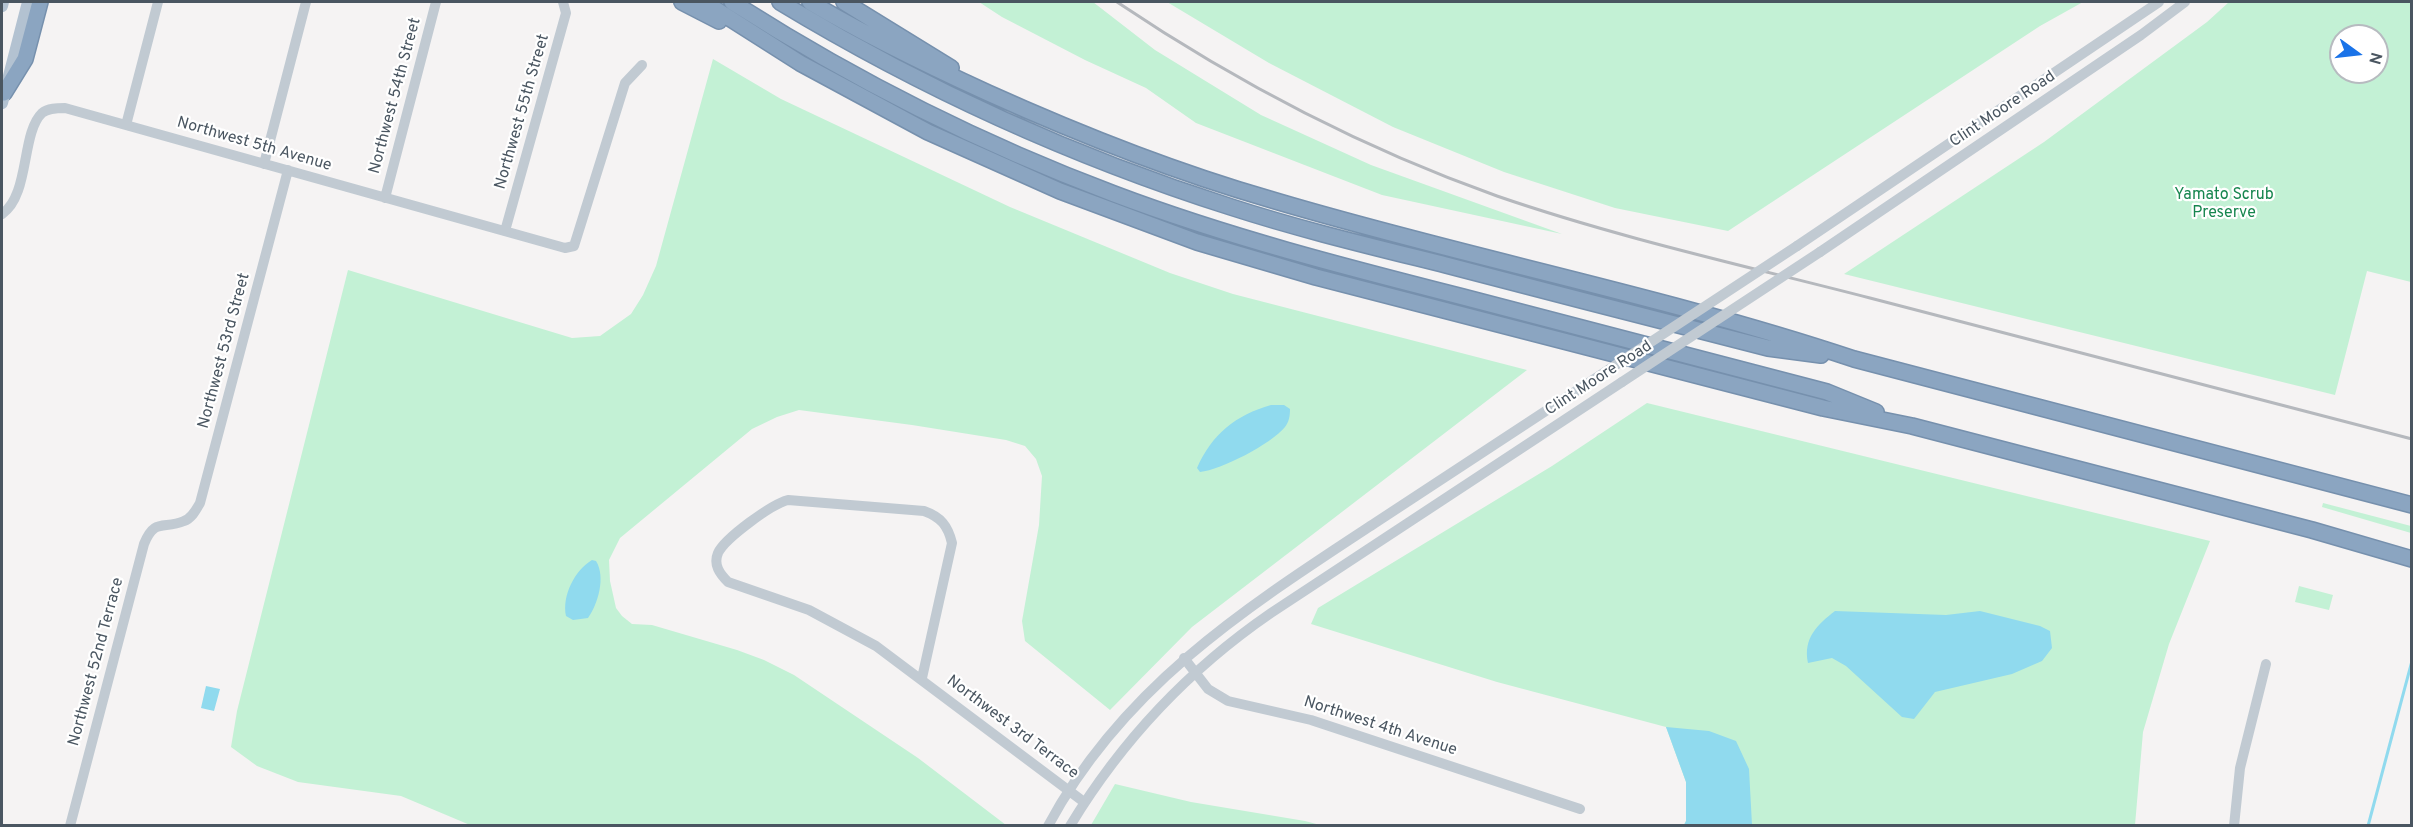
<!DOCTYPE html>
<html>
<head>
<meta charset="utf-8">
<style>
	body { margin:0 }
	#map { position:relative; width:2413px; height:827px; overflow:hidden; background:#f5f3f3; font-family:Overpass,sans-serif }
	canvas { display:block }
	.frame { position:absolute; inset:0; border:3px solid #4a5661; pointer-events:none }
	.north { position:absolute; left:2329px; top:24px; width:60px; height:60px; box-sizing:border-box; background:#fff; border:2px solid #b7bbc0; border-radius:50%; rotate:105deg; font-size:16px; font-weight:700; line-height:24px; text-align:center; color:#4a5661 }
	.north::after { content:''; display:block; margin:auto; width:21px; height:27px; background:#1a73e8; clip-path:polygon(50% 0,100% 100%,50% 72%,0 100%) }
</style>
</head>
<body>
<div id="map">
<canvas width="2413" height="827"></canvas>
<div class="frame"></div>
<div class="north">N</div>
</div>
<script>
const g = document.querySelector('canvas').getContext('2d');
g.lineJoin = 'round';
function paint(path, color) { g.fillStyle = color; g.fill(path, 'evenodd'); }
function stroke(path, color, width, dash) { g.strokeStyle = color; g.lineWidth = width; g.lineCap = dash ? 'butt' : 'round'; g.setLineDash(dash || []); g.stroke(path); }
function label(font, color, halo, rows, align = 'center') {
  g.font = font + ' Overpass,sans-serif'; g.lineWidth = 4.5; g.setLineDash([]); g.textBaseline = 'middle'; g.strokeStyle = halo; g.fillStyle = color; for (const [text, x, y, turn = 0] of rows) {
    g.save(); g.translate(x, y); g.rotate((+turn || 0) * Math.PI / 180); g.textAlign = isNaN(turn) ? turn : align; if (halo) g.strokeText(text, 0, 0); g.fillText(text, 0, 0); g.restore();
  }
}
const green = new Path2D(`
	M979 2H1093L1155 50 1261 115 1371 165 1562 234 1382 195 1196 123 1146 88 1085 60 1002 17Z
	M1167 2H2083L2040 26 1728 231 1615 208 1504 172 1393 127 1269 63Z
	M2229 2H2411V282L2367 271 2335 395 1844 274 2044 142 2207 22ZM2341 36H2377V72H2341Z
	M713 59 781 99 1010 207 1170 273 1233 294 1527 370 1192 627 1110 710 1025 641 1022 621 1039 525 1042 476 1036 459 1025 446 1006 440 912 425 799 410 777 417 752 429 620 538 609 560 610 581 616 608 622 616 632 624 652 625 737 650 764 660 794 675 918 758 1006 825H470L401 796 298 782 257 766 231 747 237 711 348 270 572 338 600 336 631 314 643 295 656 266Z
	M1647 403 2210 541 2169 644 2143 732 2135 825H1684L1686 821V782L1666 727 1497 682 1311 624 1318 608 1552 466Z
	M2323 503 2411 526V533L2322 507Z
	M2299 586 2333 595 2329 610 2295 602Z
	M1115 784 1191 802 1305 821 1320 825H1091Z`);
const water = new Path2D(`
	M1271 405H1284L1290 409C1290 416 1289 422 1285 427 1271 444 1221 470 1200 472L1197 468C1212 434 1236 415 1271 405Z
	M592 560 596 561C606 577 598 604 588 618L573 620 566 616C562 596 574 571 592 560Z
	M1835 611 1946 615 1980 611 2040 626 2050 631 2052 648 2042 661 2012 674 1935 692 1914 719 1902 717 1846 666 1832 658 1808 663C1803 638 1817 625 1835 611Z
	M206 686 220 689 214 711 201 708Z
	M1666 727 1709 731 1736 741 1749 769 1752 825H1684L1686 821V782Z`);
const stream = new Path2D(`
	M2368 826 2412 661`);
const minor = new Path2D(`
	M126 125 158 2
	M264 164 306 2
	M385 198 436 2
	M2 214C30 195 21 133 42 113 48 108 57 108 65 108L565 248 574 246 625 83 642 65
	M505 231 566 13 563 2
	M1797 246 2159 2
	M1820 252 2141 35 2185 2
	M1184 658 1208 689 1228 701 1311 720 1580 809
	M922 678 952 543C948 526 941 517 924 511L788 500C772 504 725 538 718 553 713 565 720 574 728 582L809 610 876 646 1084 802
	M70 826 144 544C155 517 164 530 184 521 192 518 196 510 200 503L288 170
	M1048 826C1123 686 1247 607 1375 523 1450 474 1524 425 1599 376
	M1070 826C1122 740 1188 670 1271 613L1622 382
	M2234 826 2240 768 2266 664`);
const major = new Path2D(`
	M2 6 3 2
	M2 103 28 2`);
const highway = new Path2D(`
	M682 2 719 21
	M704 2 800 63 928 132 1060 191 1197 242 1316 277 1823 408 1912 426 2312 530 2412 559
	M732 2C852 79 981 144 1114 194 1228 237 1345 267 1463 297 1584 329 1705 361 1827 392L1876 412
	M780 2C922 88 1074 157 1231 207 1302 230 1374 247 1446 265 1553 293 1661 321 1768 348L1821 355
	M810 2C867 36 927 65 988 93 1079 134 1172 171 1269 199 1462 257 1662 295 1854 359L2412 505
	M844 2 951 68
	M4 93 25 59 40 2`);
const rail = new Path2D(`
	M1117 2C1236 82 1362 148 1497 196 1619 238 1746 266 1870 298 2050 345 2231 392 2412 439`);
const minorBridge = new Path2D(`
	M1599 376 1797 246
	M1622 382 1820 252`);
const streetNames = [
	["Northwest 54th Street",396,96,-75],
	["Clint Moore Road",2003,110,-34],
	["Northwest 55th Street",523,112,-74],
	["Northwest 5th Avenue",254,145,16],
	["Northwest 53rd Street",225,351,-75],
	["Clint Moore Road",1599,379,-33],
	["Northwest 52nd Terrace",97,662,-75],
	["Northwest 4th Avenue",1380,727,18],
	["Northwest 3rd Terrace",1012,728,37]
];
const parkNames = [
	["Yamato Scrub",2224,196],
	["Preserve",2224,214]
];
paint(green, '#c3f1d5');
paint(water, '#90daee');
stroke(stream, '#90daee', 3);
stroke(highway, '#7690ad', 18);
stroke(minor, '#c1cad2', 10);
stroke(major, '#b3c2d1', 12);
stroke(highway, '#8ba5c1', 15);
stroke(rail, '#b5b8bd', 3);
stroke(minorBridge, '#c1cad2', 10);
label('16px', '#4a5661', '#fff', streetNames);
label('16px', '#17864f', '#fff', parkNames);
</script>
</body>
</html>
